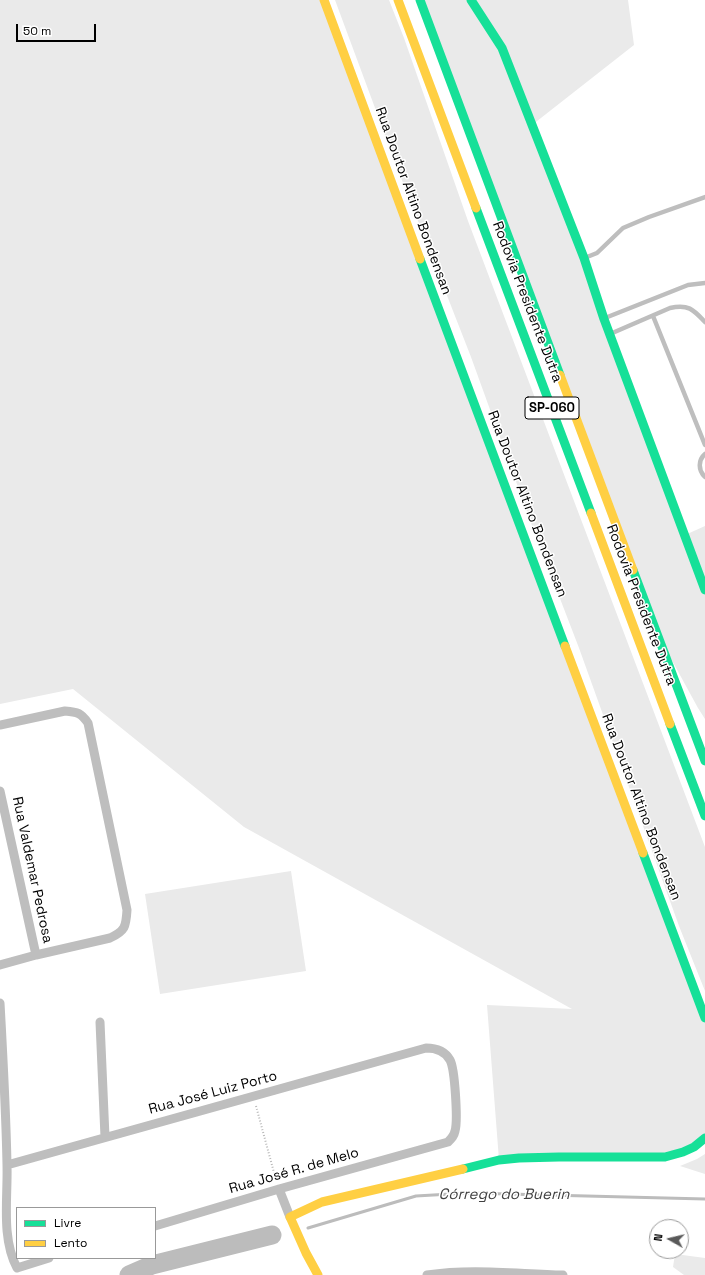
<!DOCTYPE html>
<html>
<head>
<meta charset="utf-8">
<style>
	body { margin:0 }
	#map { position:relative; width:705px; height:1275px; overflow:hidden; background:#fff; font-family:"Space Grotesk",sans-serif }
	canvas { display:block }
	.legend { position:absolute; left:16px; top:1207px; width:140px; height:52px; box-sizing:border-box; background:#fff; border:1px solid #999; margin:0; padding:5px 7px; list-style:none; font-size:12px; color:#000 }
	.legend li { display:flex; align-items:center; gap:8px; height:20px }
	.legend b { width:20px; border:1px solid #999 }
	.north { position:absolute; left:649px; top:1219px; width:40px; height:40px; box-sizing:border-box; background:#fff; border:1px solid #999; border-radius:50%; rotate:278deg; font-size:11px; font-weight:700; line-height:16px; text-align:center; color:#000 }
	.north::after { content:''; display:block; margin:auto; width:14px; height:18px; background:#595959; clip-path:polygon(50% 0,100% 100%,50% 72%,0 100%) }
	.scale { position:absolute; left:16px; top:24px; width:80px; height:18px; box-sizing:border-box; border:2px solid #000; border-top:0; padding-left:5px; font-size:12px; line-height:14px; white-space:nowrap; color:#000; -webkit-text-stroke:3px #fff; paint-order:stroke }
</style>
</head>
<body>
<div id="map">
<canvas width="705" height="1275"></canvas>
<ul class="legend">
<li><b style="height:5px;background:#16e098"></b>Livre</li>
<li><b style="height:5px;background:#ffcf43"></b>Lento</li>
</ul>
<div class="north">N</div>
<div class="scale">50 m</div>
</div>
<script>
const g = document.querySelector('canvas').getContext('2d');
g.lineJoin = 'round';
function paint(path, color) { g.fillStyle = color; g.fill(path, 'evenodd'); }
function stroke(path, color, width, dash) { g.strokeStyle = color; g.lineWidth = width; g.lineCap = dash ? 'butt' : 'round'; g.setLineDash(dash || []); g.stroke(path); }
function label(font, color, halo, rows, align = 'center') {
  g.font = font + ' "Space Grotesk",sans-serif'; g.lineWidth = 3; g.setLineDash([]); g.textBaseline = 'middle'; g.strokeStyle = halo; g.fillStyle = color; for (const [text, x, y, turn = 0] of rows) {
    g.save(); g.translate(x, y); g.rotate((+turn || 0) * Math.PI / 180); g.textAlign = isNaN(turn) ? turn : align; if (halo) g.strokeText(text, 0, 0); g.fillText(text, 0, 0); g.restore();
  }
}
const green = new Path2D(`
	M0 0H324L705 1018V1138L684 1153 499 1160 487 1005 572 1009 244 827 73 689 0 704Z
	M335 0H389L404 38 468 221 705 847V991L679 926 579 648 531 523 471 357 398 170Z
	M420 0H628L634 45 532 125 685 535 705 526V719L698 708 657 633Z
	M291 871 306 971 160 994 145 894Z
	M705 1154V1174L680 1166 697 1159Z
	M675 1254 705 1258V1275H684L673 1267Z`);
const stream = new Path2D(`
	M308 1228 416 1196 468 1193 705 1199`);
const river = new Path2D(`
	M129 1275 152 1265 272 1235`);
const path = new Path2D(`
	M256 1106 276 1180`);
const lane = new Path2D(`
	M587 257 597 253 623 228 649 217 705 197
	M653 316 705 445
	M605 318 688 285 705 283
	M610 334 670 308C688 304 693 309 705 322
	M705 454C698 460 698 470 705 477`);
const street = new Path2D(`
	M0 725 65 711C78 712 81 713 88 723L127 910C126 927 125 931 110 938L36 955 0 965
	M0 791 36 955
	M0 1003C3 1057 6 1111 7 1165 8 1198 1 1238 17 1268
	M100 1022 105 1137
	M7 1165 426 1048C436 1048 445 1051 450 1060 455 1069 458 1121 455 1131 454 1136 452 1138 448 1142L279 1189 155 1226
	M279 1189 290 1217
	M17 1268 49 1258
	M427 1275C472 1268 517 1274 563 1275`);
const fast = new Path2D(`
	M420 0 560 375
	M471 0 502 48 584 258
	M476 208 591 513
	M584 258 604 319 705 590
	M420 259 565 646
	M633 570 705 761
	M670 724 705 816
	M643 853 705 1018
	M463 1169 499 1160 519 1158 559 1157H665L683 1152 694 1147 705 1138`);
const slow = new Path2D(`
	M324 0 420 259
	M398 0 476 208
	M560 375 633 570
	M591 513 670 724
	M565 646 643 853
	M318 1275 306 1253 290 1217 322 1202 463 1169`);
const shields = [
	[552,408,54]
];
const shieldNames = [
	["SP-060",552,408]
];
const streetNames = [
	["Rua Doutor Altino Bondensan",413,201,70],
	["Rodovia Presidente Dutra",527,302,69],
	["Rua Doutor Altino Bondensan",527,504,69],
	["Rodovia Presidente Dutra",641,605,69],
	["Rua Doutor Altino Bondensan",641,807,69],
	["Rua Valdemar Pedrosa",32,870,78],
	["Rua José Luiz Porto",213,1093,-15],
	["Rua José R. de Melo",294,1171,-16]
];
const waterNames = [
	["Córrego do Buerin",504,1195]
];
paint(green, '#eaeaea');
stroke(stream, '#bcbcbc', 3);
stroke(river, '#bcbcbc', 19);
stroke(path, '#b8b8b8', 2, [1, 2]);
stroke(lane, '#bebebe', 4.5);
stroke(street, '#bebebe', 9);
stroke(fast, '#16e098', 9);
stroke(slow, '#ffcf43', 9);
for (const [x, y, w] of shields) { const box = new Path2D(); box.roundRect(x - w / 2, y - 11, w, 22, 3); g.fillStyle = '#fff'; g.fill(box); stroke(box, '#000', 1); }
label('bold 13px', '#000', null, shieldNames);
label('14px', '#000', '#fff', streetNames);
label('italic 15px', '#404040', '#fff', waterNames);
</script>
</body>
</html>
